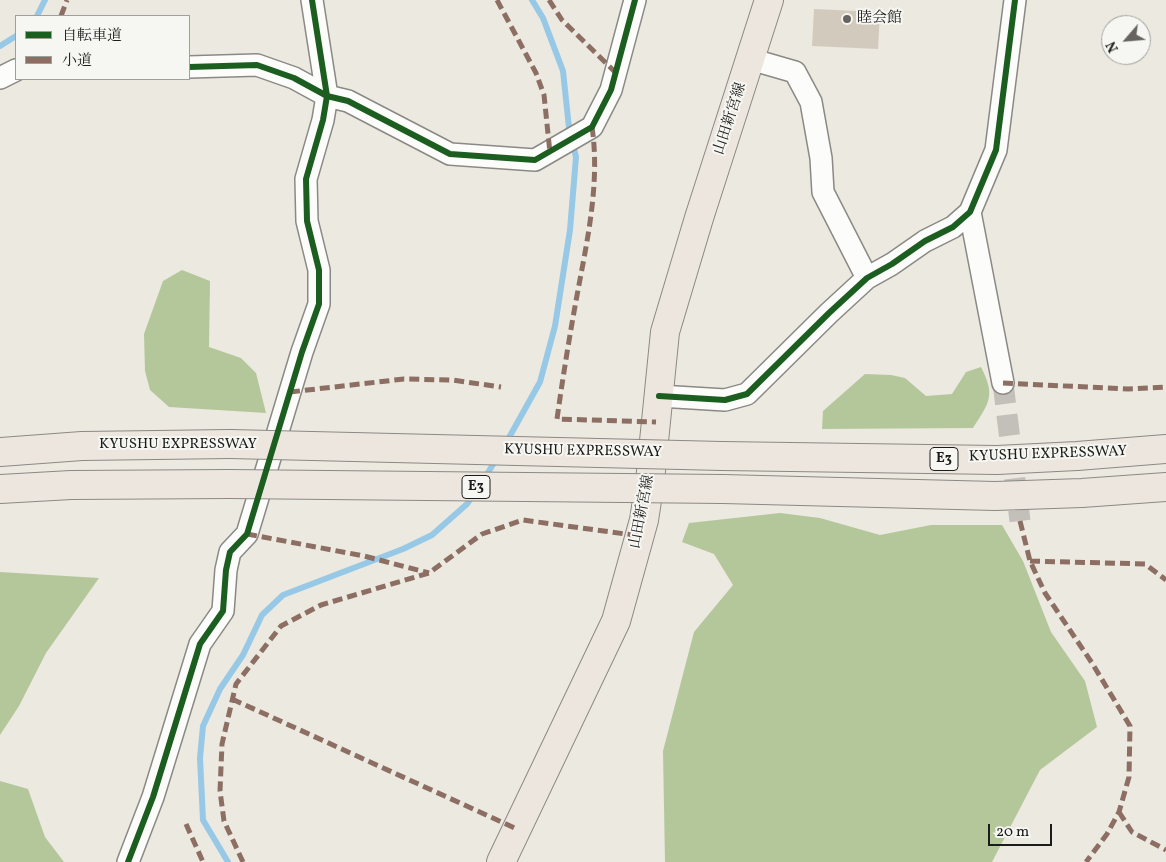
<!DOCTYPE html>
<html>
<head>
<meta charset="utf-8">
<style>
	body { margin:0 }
	#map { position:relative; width:1166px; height:862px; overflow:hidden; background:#ece9e0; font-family:Vollkorn,"Noto Serif JP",serif }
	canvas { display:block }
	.legend { position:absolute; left:15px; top:15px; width:175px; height:65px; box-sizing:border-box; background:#f6f6f2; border:1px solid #9f9f9c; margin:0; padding:6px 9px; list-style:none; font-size:15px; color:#1c1c1c }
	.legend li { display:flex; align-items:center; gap:10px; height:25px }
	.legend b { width:25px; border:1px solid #9f9f9c }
	.north { position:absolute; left:1101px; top:15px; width:50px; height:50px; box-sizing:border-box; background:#f6f6f2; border:1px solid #9f9f9c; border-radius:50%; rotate:243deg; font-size:14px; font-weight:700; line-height:20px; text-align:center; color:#1c1c1c }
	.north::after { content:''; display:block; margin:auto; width:18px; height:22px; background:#656461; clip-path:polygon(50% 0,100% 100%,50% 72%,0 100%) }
	.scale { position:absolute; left:988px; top:824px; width:64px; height:22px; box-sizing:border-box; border:2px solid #1c1c1c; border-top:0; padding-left:6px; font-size:15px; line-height:18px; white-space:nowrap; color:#1c1c1c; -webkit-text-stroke:4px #f6f6f2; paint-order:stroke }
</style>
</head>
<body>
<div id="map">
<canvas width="1166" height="862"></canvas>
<ul class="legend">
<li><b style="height:6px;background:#1b5e20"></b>自転車道</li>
<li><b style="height:6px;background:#8d6e63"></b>小道</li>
</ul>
<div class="north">N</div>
<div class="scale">20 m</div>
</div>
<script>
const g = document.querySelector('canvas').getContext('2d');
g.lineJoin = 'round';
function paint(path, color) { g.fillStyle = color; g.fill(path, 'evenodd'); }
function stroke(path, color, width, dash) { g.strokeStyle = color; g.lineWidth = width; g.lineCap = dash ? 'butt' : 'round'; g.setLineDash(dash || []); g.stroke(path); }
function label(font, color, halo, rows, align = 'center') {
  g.font = font + ' Vollkorn,"Noto Serif JP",serif'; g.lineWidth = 4; g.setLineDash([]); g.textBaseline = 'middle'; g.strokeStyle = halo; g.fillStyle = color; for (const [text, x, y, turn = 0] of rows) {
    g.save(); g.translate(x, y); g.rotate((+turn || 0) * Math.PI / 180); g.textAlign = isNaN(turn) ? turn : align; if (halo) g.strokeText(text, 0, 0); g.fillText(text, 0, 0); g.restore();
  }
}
const forest = new Path2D(`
	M182 270 210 281 209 347 241 358 256 373 266 413 169 407 150 390 145 371 144 334 163 281Z
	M981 367C996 396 989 403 973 428L822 429 823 411 865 374 891 375 905 378 926 396 952 394 966 372Z
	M780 513 820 518 880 535 931 525H1002L1023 561 1051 632 1085 681 1097 727 1040 770 992 862H665L663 751 694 632 733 585 714 554 682 542 689 523Z
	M0 572 99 578 46 653 19 706 0 735Z
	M0 781 28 789 45 837 64 862H0Z`);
const stream = new Path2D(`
	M37 16 45 0
	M0 46 16 36
	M506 443 540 382 555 326 570 230 576 157 569 128 563 71 543 18 532 0
	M484 479 497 458
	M228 862 203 820 200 758 203 726 220 689 243 655 262 615 283 595 403 549 432 535 467 504 474 494`);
const building = new Path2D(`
	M814 9 880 12 878 49 812 46Z`);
const minorTunnel = new Path2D(`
	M1003 383 1020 521`);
const minor = new Path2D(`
	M750 59 795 72 811 102 821 158 823 192 867 278
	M189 67 257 65 294 78 327 96 348 101 450 154 535 160 592 127 611 90 635 0
	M0 78 16 70
	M970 212 1003 383
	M659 396 725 400 747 394 829 313 867 278 892 264 925 241 953 227 970 212 996 150 1015 0
	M128 862 153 797 200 644 223 611 226 570 230 552 247 534 302 352 319 304V270L307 221 306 179 323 120 327 96 312 0`);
const major = new Path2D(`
	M501 862 616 621 644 520 650 481 665 332 699 218 769 0`);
const highway = new Path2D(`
	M0 452 82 446 230 444
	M722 456 997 460 1077 456 1166 449
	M0 489 71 485 229 484
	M723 489 995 496 1082 493 1166 487`);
const highwayBridge = new Path2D(`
	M230 444 722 456
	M229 484 723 489`);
const quiet = new Path2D(`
	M497 0 536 73 544 95 550 153
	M549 0 562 20 616 73
	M61 16 67 0
	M592 127C600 181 588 237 578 290 570 333 563 376 557 419L656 422
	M1003 383 1128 389 1166 387
	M290 392 404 379 452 380 501 387
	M1020 521 1030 561 1045 593 1092 663 1130 726 1129 777 1119 812 1107 834 1086 862
	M247 534 364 556 429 573
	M1030 561 1145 564 1166 580
	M232 699 517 829
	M1119 812 1132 832 1166 850
	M186 824 203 862
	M243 862 224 821 220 791 222 744 236 684 281 626 321 605 429 573 482 534 523 520 640 536`);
const cycleway = new Path2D(`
	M189 67 257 65 294 78 327 96 348 101 450 154 535 160 592 127 611 90 635 0
	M659 396 725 400 747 394 829 313 867 278 892 264 925 241 953 227 970 212 996 150 1015 0
	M128 862 153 797 200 644 223 611 226 570 230 552 247 534 302 352 319 304V270L307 221 306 179 323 120 327 96 312 0`);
const markers = [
	[847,19,5,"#656461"]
];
const shields = [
	[944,459,28],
	[476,487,28]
];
const shieldNames = [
	["E3",944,459],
	["E3",476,487]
];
const poiNames = [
	["睦会館",857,19]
];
const streetNames = [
	["山田新宮線",731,119,-72],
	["KYUSHU EXPRESSWAY",178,445],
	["KYUSHU EXPRESSWAY",583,452,1],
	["KYUSHU EXPRESSWAY",1048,455,-2],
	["山田新宮線",643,512,-79]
];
paint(forest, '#b4c79b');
stroke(stream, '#97c9e7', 6);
paint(building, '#d2cabd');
stroke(minorTunnel, '#c2c0b9', 21, [21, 11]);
stroke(minor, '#8b8985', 24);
stroke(major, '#8b8985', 30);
stroke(highway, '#8b8985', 30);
stroke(minor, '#fcfcfa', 21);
stroke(major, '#ede6de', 28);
stroke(highway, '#ede6de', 28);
stroke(highwayBridge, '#8b8985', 30, []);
stroke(highwayBridge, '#ede6de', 28);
stroke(quiet, '#8d6e63', 5, [10, 5]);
stroke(cycleway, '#1b5e20', 6);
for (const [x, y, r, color] of markers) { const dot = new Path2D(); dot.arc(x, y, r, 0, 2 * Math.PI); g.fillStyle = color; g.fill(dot); stroke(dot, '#f6f6f2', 2); }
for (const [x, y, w] of shields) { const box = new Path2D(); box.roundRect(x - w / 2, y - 11.5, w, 23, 4); g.fillStyle = '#f6f6f2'; g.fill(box); stroke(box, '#1c1c1c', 1); }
label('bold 14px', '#1c1c1c', null, shieldNames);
label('15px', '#1c1c1c', '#f6f6f2', poiNames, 'left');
label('15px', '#1c1c1c', '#f6f6f2', streetNames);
</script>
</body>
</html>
